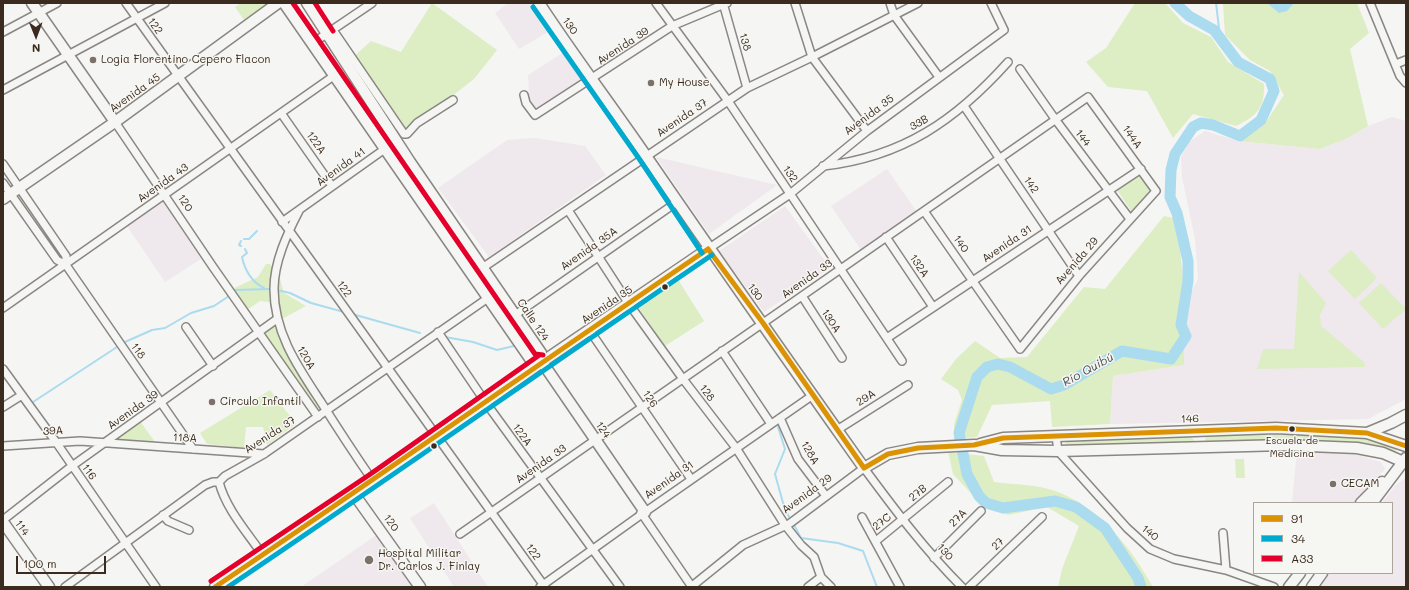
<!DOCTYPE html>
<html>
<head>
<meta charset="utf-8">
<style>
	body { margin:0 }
	#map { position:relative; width:1409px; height:590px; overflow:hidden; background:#f5f5f3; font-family:Mali,sans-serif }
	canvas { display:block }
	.frame { position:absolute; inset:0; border:4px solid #3b2a1e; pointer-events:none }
	.legend { position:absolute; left:1253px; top:502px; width:140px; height:72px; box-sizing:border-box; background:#f6f6f2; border:1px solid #aba49d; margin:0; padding:5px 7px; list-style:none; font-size:12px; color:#3b2a1e }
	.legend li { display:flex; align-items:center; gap:8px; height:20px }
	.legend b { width:20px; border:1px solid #aba49d }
	.north { position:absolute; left:16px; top:16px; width:40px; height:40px; -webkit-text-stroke:3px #f6f6f2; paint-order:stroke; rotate:179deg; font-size:11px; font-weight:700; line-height:16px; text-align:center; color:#3b2a1e }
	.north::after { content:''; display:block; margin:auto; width:14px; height:18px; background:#3b2a1e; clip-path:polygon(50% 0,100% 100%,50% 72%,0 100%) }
	.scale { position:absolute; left:16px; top:556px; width:90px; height:18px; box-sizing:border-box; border:2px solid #3b2a1e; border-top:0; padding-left:5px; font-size:12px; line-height:14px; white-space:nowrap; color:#3b2a1e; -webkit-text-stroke:3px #f6f6f2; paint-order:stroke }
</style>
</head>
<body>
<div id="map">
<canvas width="1409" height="590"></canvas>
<div class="frame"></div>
<ul class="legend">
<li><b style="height:5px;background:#db9304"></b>91</li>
<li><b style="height:5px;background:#00a9ce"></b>34</li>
<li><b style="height:5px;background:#e4002b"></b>A33</li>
</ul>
<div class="north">N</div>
<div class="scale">100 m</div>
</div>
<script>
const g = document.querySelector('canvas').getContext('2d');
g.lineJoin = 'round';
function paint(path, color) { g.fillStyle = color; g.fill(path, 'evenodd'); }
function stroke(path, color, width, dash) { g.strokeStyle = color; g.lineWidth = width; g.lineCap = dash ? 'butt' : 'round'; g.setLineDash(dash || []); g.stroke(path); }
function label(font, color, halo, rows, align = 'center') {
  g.font = font + ' Mali,sans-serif'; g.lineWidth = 3; g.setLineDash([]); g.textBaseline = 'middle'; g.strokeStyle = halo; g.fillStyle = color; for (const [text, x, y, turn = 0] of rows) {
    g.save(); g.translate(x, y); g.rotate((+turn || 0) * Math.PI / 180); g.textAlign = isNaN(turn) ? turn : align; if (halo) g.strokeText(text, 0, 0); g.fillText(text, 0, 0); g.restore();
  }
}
const built = new Path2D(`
	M508 3H531L550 31 519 49 495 13Z
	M564 52 584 81 530 114 528 75Z
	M1392 117 1406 121V399L1368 419 1110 424 1113 376 1184 365V347L1190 335 1186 321 1189 296 1198 279 1195 239 1182 177 1181 157 1189 142 1205 131 1238 141 1320 149 1346 139 1368 126Z
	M535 138 585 146 606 175 489 257 438 188 507 140Z
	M656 157 777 185 709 234Z
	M887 169 917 212 861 250 831 206Z
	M163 202 201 259 165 282 127 226Z
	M785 206 830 268 764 312 719 251Z
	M1297 450 1350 453 1381 462 1385 469 1355 503H1292Z
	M1406 477V587H1318L1328 573H1392V503H1382L1395 486Z
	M434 503 488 587H454L410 518Z
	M378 534 420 587H301Z`);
const green = new Path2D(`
	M241 3H268L244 20 235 7Z
	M432 3 497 50 474 79 403 134 350 60 371 41 401 52Z
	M1135 3H1165L1183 23 1211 37 1228 62 1264 84C1265 109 1256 116 1236 126L1193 114 1173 138 1147 91 1108 87 1086 62 1106 48Z
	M1223 3H1357L1369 33 1350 49 1368 126 1346 139 1320 149 1238 141 1266 122 1284 95 1270 71 1250 60 1225 35Z
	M325 46 536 354 323 48Z
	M1139 176 1150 190 1132 212 1117 190Z
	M19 192 62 256 60 257 15 193Z
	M1164 216 1173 218 1180 250 1183 278 1189 296 1186 321 1190 335 1184 347V365L1113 376 1110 424 1052 427 1050 401 992 405 977 437 954 439V424L962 400 958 390 941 379 956 359 975 341 1000 358 1027 357 1084 287 1105 289Z
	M1351 250 1377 278 1355 299 1328 271Z
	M266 264H270L280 279 284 293 306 306 280 320 277 303 260 301 247 310 232 289 258 277Z
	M1299 272 1326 303 1320 315 1321 326 1364 362 1365 367 1257 369 1263 349H1294Z
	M677 278 704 321 665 346 636 304Z
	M1381 283 1406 309 1383 329 1359 303Z
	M275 326 285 353 320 409 317 410 265 333Z
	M270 390 296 424 267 445 263 427H246L244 448 207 444 200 433Z
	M140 421 155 442 115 441 114 439Z
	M1340 434 1369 438 1397 448 1395 452 1384 449 1207 443 1205 441 1206 436 1208 435Z
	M1189 435 1194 440 1193 443 1066 446 1065 444 1069 440Z
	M948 452 984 456 994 482C1015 485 1038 484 1058 492 1101 509 1131 548 1153 587H1058L1062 569 1079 526 1047 507 1008 515 982 505 953 474Z
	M1235 459H1244L1245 478H1236Z`);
const water = new Path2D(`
	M1267 3H1294L1287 11 1279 13Z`);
const stream = new Path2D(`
	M1216 3 1220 37
	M244 239H249L257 231
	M241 241 239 245 241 246
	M245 249 247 253 242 257C245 271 252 282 264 288
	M236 290 269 289
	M277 290 290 293 311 303 344 312
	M352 314 420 333
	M445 337 473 342 497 350 514 346
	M125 342 152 330 165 328 191 313 214 306 229 296
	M33 402 117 347
	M778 427 785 449 775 474 785 510 791 520
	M793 523 801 538 838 543 863 551 877 587`);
const river = new Path2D(`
	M1141 587 1138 578 1105 528 1076 507 1055 501 1003 508 986 503 979 496 967 474 959 433 977 377 987 367 998 364 1010 367 1051 389 1064 385 1122 351 1171 359 1186 336 1181 325 1188 281V261L1177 213 1170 197 1171 170 1175 154 1193 127 1201 123 1213 125 1240 136 1261 120 1274 91 1270 79 1238 62 1214 30 1189 16 1175 3`);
const street = new Path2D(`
	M126 3 545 587
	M656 3 728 101 902 361
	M723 3 747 88
	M795 3 812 57 867 131
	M890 3 894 15 939 77
	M1370 3 1400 76 1406 83
	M333 30 404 134H407L417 123 453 100
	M3 32 57 3
	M313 43 372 3
	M1396 64 1406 60
	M1020 69 1055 119 1130 219
	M3 90 165 3
	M524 95 526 103 535 115 672 26 727 3
	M964 106 1079 276
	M281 113 332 186
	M115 122 213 267 318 417
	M3 164 66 256V265
	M823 166C903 157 956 120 1008 62
	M3 183 57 260 66 265 193 449
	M568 210 629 304 683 379 736 448 785 525 801 545 814 557 821 577 831 587
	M299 211C287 234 274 262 274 289 274 333 298 367 321 402 338 429 355 455 373 481
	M282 222 396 141
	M886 237 933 307
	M708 249 790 194 867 131 1004 30 991 3
	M472 275 747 88 812 57 918 3
	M802 296 842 358
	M3 308 335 75
	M515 315 677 202
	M186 327 213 366
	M590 331 691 479
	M438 332 486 403 620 587
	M887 338 1141 169
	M722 351 771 424
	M3 369 56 442 156 587
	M3 407 22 395
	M780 418 798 459 826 496
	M837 430 908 385
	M1056 436 1058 451 1127 528 1150 549 1174 559 1226 570 1274 587
	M3 446 80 441 264 454
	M219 482C226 509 247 532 262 554
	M645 512 813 395
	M163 515 168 521 189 530
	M862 517 900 587
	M3 520 72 466 277 319
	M1223 533 1226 570
	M460 534 924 211 1088 97 1156 191 1079 276 1020 349 924 211
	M876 541 948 482
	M934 558 981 511
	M65 587 205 485 213 482H219L225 476 264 454 488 298
	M540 587 642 514 692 587
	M691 587 743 545 789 524 864 468C895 510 925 550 962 587
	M808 587 821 577
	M969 587 1042 517`);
const secondary = new Path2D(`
	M32 3 115 122
	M284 3 531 360 542 362
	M307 3 410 162 541 353 542 362 645 512 642 514
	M539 3C573 55 611 105 646 156 718 261 791 365 864 468L888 454 918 448 974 445 1002 450 1058 451 1285 445 1357 448 1383 453 1406 463
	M3 199 115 122 278 3
	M1367 433 1391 423 1406 415
	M980 444 1003 438 1276 428 1367 433 1406 446
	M354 494 420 587
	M1361 503 1382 482
	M1372 503 1406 458
	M3 522 49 587
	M215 587 373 481 542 362 708 249
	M1289 587 1300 573
	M1312 587 1322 573`);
const bus1 = new Path2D(`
	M708 249 763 323 864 468
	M864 468 888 454 918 448 974 445 1003 438 1276 428 1367 433 1406 446
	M215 587C380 476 543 361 708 249`);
const bus2 = new Path2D(`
	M533 7 640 160 702 253
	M228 587C390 478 550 365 712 255`);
const bus3 = new Path2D(`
	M293 3 535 354 543 355
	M315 3 333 31
	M211 581 369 475 538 356`);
const markers = [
	[93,60,4,"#7c7169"],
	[651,83,4,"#7c7169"],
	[665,287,3.5,"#3b2a1e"],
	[212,402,4,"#7c7169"],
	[1292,429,3.5,"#3b2a1e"],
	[434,446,3.5,"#3b2a1e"],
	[1333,484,4,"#7c7169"],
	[369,560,5,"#7c7169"]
];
const busNames = [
	["Escuela de",1292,441],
	["Medicina",1292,454]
];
const streetNames = [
	["122",155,26,55],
	["130",570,26,55],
	["138",745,42,74],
	["Avenida 39",623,46,-33],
	["Avenida 45",135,93,-35],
	["Avenida 35",869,115,-37],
	["Avenida 37",682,118,-34],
	["33B",919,123,-30],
	["144A",1132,137,55],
	["144",1083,138,52],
	["122A",316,143,55],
	["Avenida 41",341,167,-36],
	["132",790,174,56],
	["Avenida 43",163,183,-35],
	["142",1031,185,56],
	["120",185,203,56],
	["140",961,244,55],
	["Avenida 31",1007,244,-34],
	["Avenida 35A",589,249,-35],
	["Avenida 29",1077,261,-49],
	["132A",919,266,56],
	["Avenida 33",807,279,-35],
	["122",344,289,54],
	["130",755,292,54],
	["Avenida 35",607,305,-34],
	["Calle 124",533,320,56],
	["130A",831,321,57],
	["118",138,351,55],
	["120A",306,358,60],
	["128",707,393,53],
	["29A",866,398,-33],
	["126",650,399,56],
	["Avenida 39",133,410,-35],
	["146",1190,419,-2],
	["124",603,430,56],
	["39A",53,431,-3],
	["Avenida 37",270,435,-33],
	["122A",522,435,54],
	["118A",185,438,3],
	["128A",810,453,60],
	["Avenida 33",541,464,-35],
	["116",89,472,55],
	["Avenida 31",669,480,-35],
	["27B",918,493,-40],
	["Avenida 29",807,494,-36],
	["27A",958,518,-45],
	["27C",882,522,-38],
	["120",391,523,54],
	["114",22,528,55],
	["140",1150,533,39],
	["27",998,544,-44],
	["122",533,552,55],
	["130",945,552,48]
];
const poiNames = [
	["Logia Florentino Cepero Flacon",101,60],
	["My House",659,83],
	["Círculo Infantil",220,402],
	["CECAM",1341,484],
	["Hospital Militar",378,554],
	["Dr. Carlos J. Finlay",378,567]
];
const waterNames = [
	["Río Quibú",1088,370,-29]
];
paint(built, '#efe9ed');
paint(green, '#ddedc4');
paint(water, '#abdbef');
stroke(stream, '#abdbef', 2);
stroke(river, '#abdbef', 11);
stroke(street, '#8a8683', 10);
stroke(secondary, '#8a8683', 13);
stroke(street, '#f5f5f3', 7);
stroke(secondary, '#f5f5f3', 10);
stroke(bus1, '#db9304', 5);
stroke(bus2, '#00a9ce', 5);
stroke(bus3, '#e4002b', 5);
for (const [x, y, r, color] of markers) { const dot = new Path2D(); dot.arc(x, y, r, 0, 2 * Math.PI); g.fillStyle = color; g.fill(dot); stroke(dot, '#f6f6f2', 1.5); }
label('10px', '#3b2a1e', '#f6f6f2', busNames);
label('11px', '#3b2a1e', '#f6f6f2', streetNames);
label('11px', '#3b2a1e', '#f6f6f2', poiNames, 'left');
label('italic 12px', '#4f5452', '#f6f6f2', waterNames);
</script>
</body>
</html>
